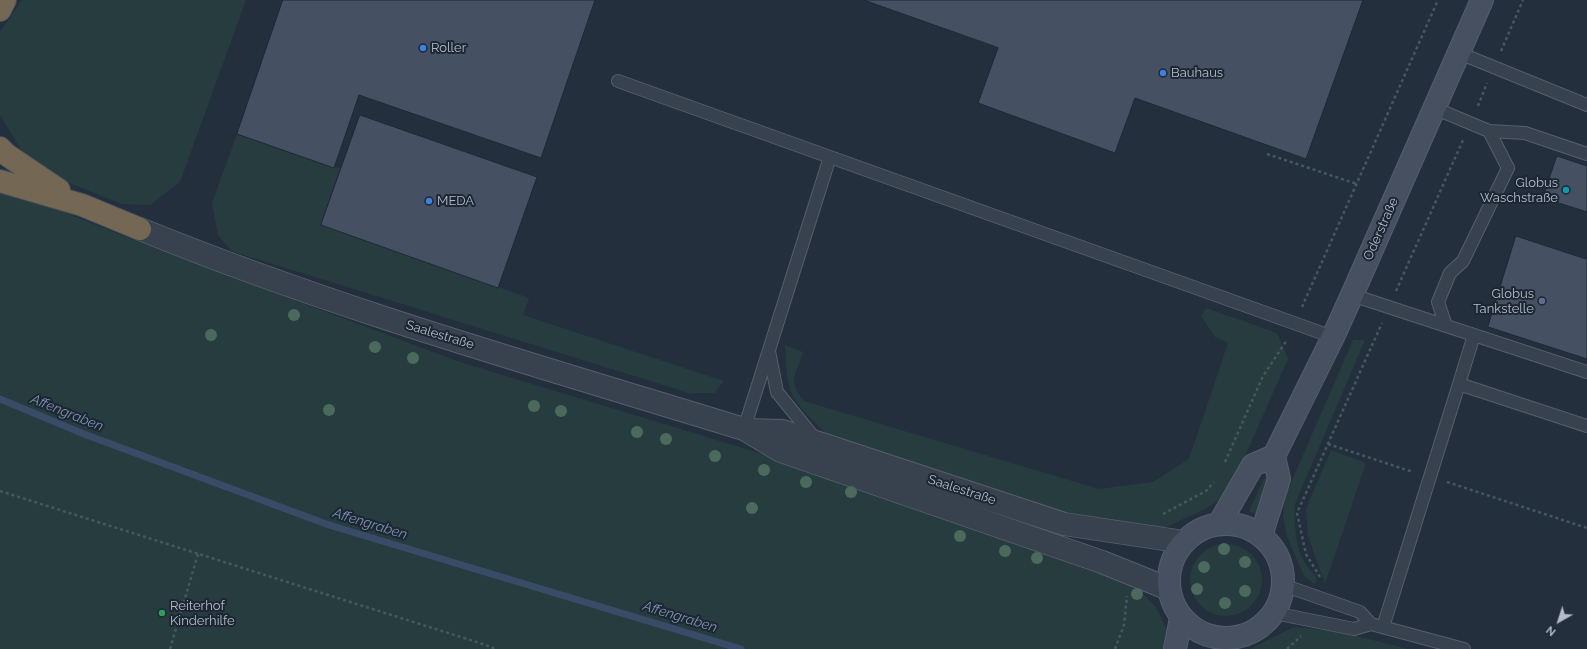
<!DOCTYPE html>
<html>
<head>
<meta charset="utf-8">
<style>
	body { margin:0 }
	#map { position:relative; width:1587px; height:649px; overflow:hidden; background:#242f3e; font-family:Raleway,sans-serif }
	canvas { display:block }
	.north { position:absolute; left:1539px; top:601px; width:40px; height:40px; -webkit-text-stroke:3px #1d2633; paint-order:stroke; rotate:219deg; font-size:11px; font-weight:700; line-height:16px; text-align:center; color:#b4bcc9 }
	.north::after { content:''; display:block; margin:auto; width:14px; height:18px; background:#b4bcc9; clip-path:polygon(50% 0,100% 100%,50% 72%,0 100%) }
</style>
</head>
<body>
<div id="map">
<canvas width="1587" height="649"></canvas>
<div class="north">N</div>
</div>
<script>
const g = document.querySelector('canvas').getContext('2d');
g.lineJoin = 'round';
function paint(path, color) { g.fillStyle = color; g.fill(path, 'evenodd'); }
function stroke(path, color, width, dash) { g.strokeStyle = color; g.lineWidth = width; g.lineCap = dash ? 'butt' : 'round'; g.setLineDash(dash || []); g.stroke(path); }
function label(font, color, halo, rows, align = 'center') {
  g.font = font + ' Raleway,sans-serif'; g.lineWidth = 4; g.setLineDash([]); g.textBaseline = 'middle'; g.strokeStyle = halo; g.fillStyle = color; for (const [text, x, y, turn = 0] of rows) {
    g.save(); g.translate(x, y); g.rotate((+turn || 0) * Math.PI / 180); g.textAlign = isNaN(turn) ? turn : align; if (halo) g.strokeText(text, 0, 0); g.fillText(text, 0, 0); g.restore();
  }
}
const green = new Path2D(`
	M22 0H246L180 182 150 205 122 204 32 168 0 115V32Z
	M237 134 334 167 341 168 322 224 529 298 523 315 724 381 714 393H689L231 251 218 235 212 203Z
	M0 193 22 196 152 247 460 362 835 476 1110 575 1136 587 1156 607 1167 630V649H0Z
	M1206 308 1277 333 1288 359 1230 490 1223 498 1203 510 1164 528 1087 522 827 435C816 423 795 405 790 389 786 375 786 359 785 345L803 352C796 375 787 381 804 401L1099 489 1153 482 1189 459 1228 343 1215 337 1201 316Z
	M1353 340H1365L1295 504C1294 520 1295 547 1304 561 1307 567 1313 573 1317 579L1314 584 1304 576 1286 534 1283 515 1284 499Z
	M1331 450 1366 463 1325 584 1308 536 1306 509Z
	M1268 475 1262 516 1249 511 1263 480Z
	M1190 580a36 36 0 1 1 72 0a36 36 0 1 1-72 0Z
	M1294 627C1333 629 1370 639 1408 649H1250Z`);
const stream = new Path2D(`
	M0 399 84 434 329 525 741 649`);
const building = new Path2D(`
	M283 0H595L541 158 359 95 334 168 237 134Z
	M864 0H1363L1306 159 1135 98 1115 153 978 103 998 48Z
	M360 115 537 177 498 288 321 225Z
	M1557 156 1587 166V212L1543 198Z
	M1516 236 1586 259 1587 257V359L1488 327Z`);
const path = new Path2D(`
	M1501 51 1523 0
	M1478 106 1487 83
	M1267 154 1357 184
	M1396 291 1463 140
	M1302 307 1438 0
	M1328 444 1413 472
	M1225 462 1263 376 1287 340
	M1447 482 1587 528
	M0 491 486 645 495 649
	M1163 514 1206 491 1214 482
	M1320 577 1306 554 1297 513 1382 323
	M170 649 198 554
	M1115 649 1124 625 1127 596
	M1287 649 1301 636`);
const lane = new Path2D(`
	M1459 53 1587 105
	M618 81 830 157
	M1434 108 1489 131 1525 133 1587 154
	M1352 295 1587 372
	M1446 326 1438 302 1450 273 1463 261 1508 168 1489 131
	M769 351 777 392 816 440
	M1459 384 1474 335
	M744 429 830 157 1333 337
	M1283 585 1360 612 1371 624 1464 649
	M1274 613 1354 629 1371 624
	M1383 627 1459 384 1587 426`);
const street = new Path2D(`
	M140 229C336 309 542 367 744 429L781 451 1102 562 1169 589
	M747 430 782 431 1064 524 1184 542`);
const secondary = new Path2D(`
	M1169 581a57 57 0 1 1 114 0a57 57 0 1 1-114 0Z
	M1219 524 1253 465 1274 456
	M1261 536 1279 479 1274 456 1333 337 1352 295 1482 0
	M1175 649 1181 618`);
const highway = new Path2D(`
	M0 10 5 0
	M0 148 7 155 59 190
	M0 181 82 205 140 229`);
const trees = [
	[294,315],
	[211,335],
	[375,347],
	[413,358],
	[534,406],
	[329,410],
	[561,411],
	[637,432],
	[666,439],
	[715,456],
	[764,470],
	[806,482],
	[851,492],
	[752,508],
	[960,536],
	[1224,549],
	[1005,551],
	[1037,558],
	[1245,562],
	[1204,567],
	[1197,589],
	[1245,591],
	[1137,594],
	[1225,603]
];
const markers = [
	[423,48,4,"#3f7fe0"],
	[1163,73,4,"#3f7fe0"],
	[1566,190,4,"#0f9aa8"],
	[429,201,4,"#3f7fe0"],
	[1542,301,4,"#5c6f8a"],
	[162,613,4,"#2e9e5b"]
];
const poiNames = [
	["Roller",431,48],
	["Bauhaus",1171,73],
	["Globus",1558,183,"right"],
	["Waschstraße",1558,198,"right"],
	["MEDA",437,201],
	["Globus",1534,294,"right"],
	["Tankstelle",1534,309,"right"],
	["Reiterhof",170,606],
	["Kinderhilfe",170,621]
];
const streetNames = [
	["Oderstraße",1381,229,-66],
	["Saalestraße",440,335,17],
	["Saalestraße",962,490,18]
];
const waterNames = [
	["Affengraben",67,413,22],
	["Affengraben",370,524,17],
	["Affengraben",680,617,17]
];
paint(green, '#263c3f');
stroke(stream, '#394c67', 7);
paint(building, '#455162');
stroke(building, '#1f2835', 1);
stroke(lane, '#565f6c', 14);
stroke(street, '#565f6c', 24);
stroke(secondary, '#565f6c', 24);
stroke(highway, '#434c59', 24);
stroke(path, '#44595c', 2.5, [3, 3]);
stroke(lane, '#38414e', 12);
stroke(street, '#38414e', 22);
stroke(secondary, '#465061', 22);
stroke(highway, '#746855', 22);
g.fillStyle = '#4b6a5d';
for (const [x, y] of trees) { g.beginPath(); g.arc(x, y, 6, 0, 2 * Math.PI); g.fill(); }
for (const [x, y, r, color] of markers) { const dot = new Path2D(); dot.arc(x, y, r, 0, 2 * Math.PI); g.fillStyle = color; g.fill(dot); stroke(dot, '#1d2633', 1.5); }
label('13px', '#b4bcc9', '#1d2633', poiNames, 'left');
label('13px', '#b4bcc9', '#1d2633', streetNames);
label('italic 14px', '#7c92b1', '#1d2633', waterNames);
</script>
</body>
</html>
